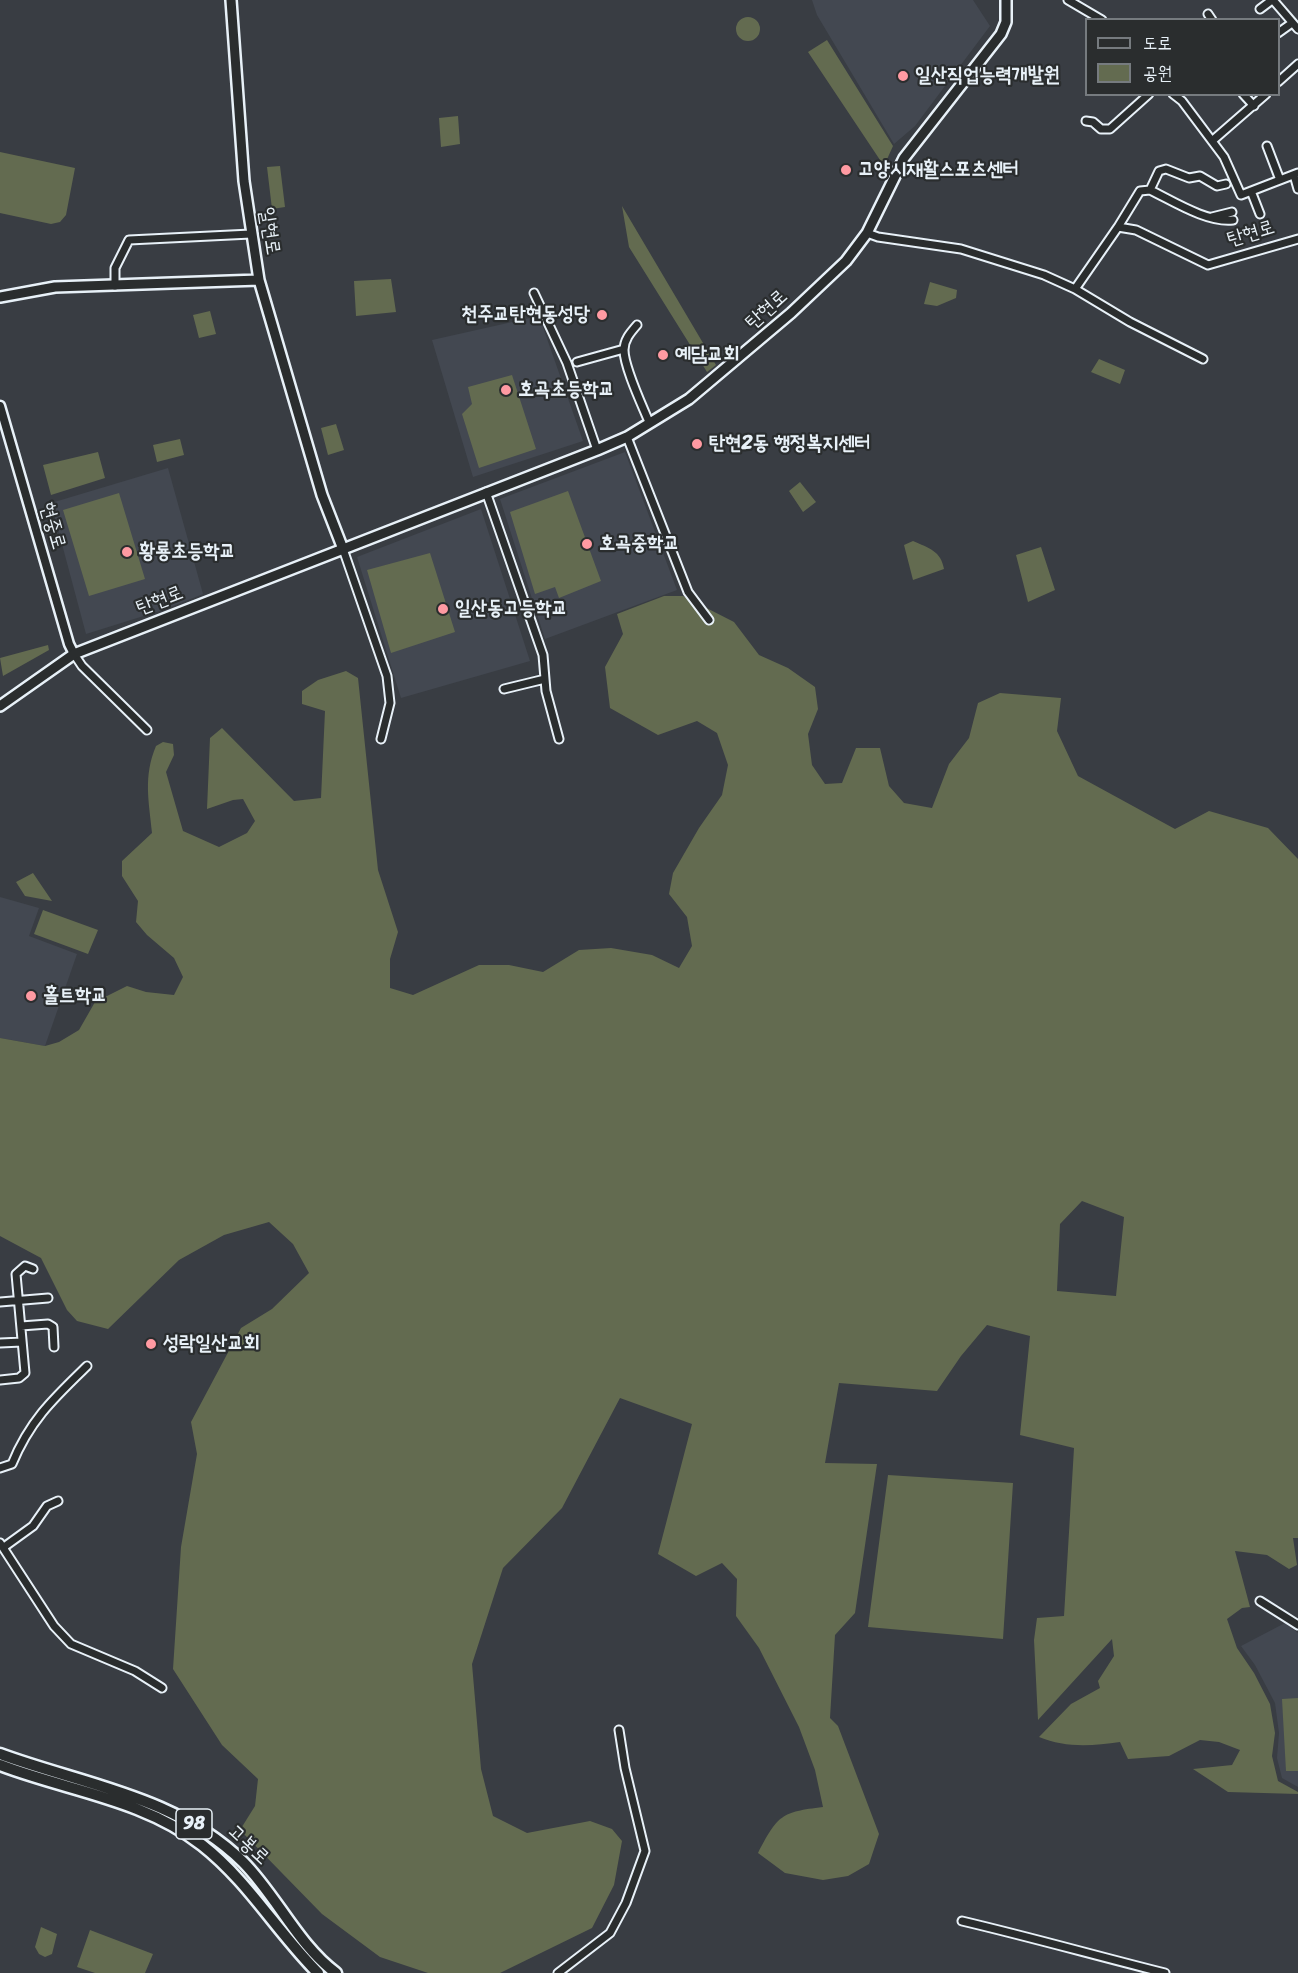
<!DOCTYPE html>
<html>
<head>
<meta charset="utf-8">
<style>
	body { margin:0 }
	#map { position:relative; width:1298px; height:1973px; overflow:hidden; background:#393d43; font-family:Sriracha,"Poor Story",sans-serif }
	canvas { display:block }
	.legend { position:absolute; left:1085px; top:18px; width:195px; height:78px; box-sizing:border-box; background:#2a2d2e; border:2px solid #767b7f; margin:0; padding:8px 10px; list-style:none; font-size:18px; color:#e8f1f8 }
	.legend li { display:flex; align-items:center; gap:12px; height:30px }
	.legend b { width:30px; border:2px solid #767b7f }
</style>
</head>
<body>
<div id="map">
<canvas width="1298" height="1973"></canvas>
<ul class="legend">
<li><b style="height:8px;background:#2a2d2e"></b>도로</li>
<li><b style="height:16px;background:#636b50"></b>공원</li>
</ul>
</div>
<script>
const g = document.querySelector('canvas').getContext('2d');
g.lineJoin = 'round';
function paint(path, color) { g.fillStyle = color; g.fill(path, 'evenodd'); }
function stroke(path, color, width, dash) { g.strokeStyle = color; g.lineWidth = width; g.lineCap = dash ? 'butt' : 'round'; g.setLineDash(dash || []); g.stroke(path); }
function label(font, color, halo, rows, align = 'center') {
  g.font = font + ' Sriracha,"Poor Story",sans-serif'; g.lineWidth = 4.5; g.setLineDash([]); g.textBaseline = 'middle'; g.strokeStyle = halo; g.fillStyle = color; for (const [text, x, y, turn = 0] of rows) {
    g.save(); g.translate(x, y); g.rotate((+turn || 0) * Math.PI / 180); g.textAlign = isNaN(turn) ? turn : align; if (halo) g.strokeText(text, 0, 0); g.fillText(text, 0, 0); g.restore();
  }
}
const built = new Path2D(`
	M812 0H973L990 26 915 126 894 144 817 15Z
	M539 316 583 441 473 477 432 340Z
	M625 452 677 590 545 639 500 499Z
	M168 468 203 594 166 609 86 634 51 503Z
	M481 509 530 661 401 698 357 557Z
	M0 897 39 908 29 936 77 954 45 1046 0 1038Z
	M1285 1623 1298 1633V1787L1282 1778 1277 1758 1279 1733 1275 1703 1255 1665 1241 1646Z`);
const green = new Path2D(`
	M736 29a12 12 0 1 1 24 0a12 12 0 1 1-24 0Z
	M827 40 893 146 884 166 808 52Z
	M458 116 460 144 441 147 439 118Z
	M0 152 75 168 66 215 60 222 51 224 0 213Z
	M280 166 285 207 272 209 267 167Z
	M622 206 716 365 707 372 629 247Z
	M391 279 396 312 356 316 354 281Z
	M930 282 957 290 956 298 937 306 924 304Z
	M210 311 216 334 199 338 193 315Z
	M1099 359 1125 370 1120 384 1091 372Z
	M512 375 536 449 479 468 462 414 472 404 468 387Z
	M336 424 344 450 328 455 321 428Z
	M180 439 184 455 157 462 153 445Z
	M98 452 105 478 51 495 43 465Z
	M800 482 816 502 803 512 789 491Z
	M568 491 601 581 559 598 555 587 535 594 510 512Z
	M119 493 145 579 89 596 63 510Z
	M913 541C929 548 941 551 944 569L913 580 904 545Z
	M1041 547 1055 590 1028 602 1016 555Z
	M430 553 455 632 391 653 367 570Z
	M664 596H683L734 622 759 655 788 668 815 687 818 709 808 734 812 765 825 784 842 783 856 748H880L889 786 904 803 932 808 949 764 969 738 978 703 1000 693 1061 698 1057 731 1078 776 1175 829 1209 811 1268 828 1298 859V1538H1293L1297 1565 1289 1569 1267 1555 1235 1551 1250 1607 1242 1608 1227 1619 1237 1648 1254 1673 1270 1704 1275 1733 1272 1756 1278 1781 1298 1792V1794L1228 1792 1193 1769 1232 1765 1240 1750 1219 1742 1200 1740 1169 1756 1128 1759 1120 1742C1092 1746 1065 1748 1039 1737L1071 1704 1100 1688 1098 1681 1114 1656 1112 1639 1038 1720 1034 1640 1037 1618 1064 1616 1074 1448 1020 1435 1030 1336 987 1325 961 1356 937 1391 839 1383 825 1463 877 1464 855 1613 835 1635 830 1718 838 1726 879 1834 869 1864 848 1876 823 1880 785 1873 758 1853C778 1815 781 1812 823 1807L815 1770 799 1727 759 1648 736 1616 737 1579 722 1563 696 1576 658 1554 692 1424 620 1398 562 1508 503 1568 472 1664 481 1769 493 1816 527 1833 590 1821 612 1829 622 1841 614 1885 592 1928 500 1973H428L380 1957 322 1914 240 1830 255 1806 258 1779 222 1745 173 1669 181 1547 197 1454 191 1422 241 1328 272 1309 309 1273 293 1244 269 1222 224 1235 179 1260 108 1329 77 1321 67 1310 41 1258 0 1236V1038L45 1046 59 1042 79 1030 95 1002 127 986 146 992 174 995 183 977 174 958 147 935 136 922 138 901 122 876V861L152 833C149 801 143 777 156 746L163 742 173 744 174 755 166 772 183 831 219 847 247 833 255 821 243 799 233 800 207 809 210 738 222 728 294 801 321 798 325 711 302 704V691L318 680 346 671 358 678 378 870 398 932 390 959V988L413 995 479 965H509L543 972 579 950 611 948 652 955 679 968 692 946 687 917 669 894 673 873 699 828 722 795 728 765 717 733 697 721 658 735 610 708 605 667 623 634 617 614ZM1082 1201 1124 1217 1116 1296 1057 1291 1060 1224Z
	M48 645 49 650 3 676 0 658Z
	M33 873 52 901 25 896 16 882Z
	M43 910 98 930 88 954 34 934Z
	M888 1475 1013 1483 1003 1639 868 1627Z
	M1298 1698V1771H1286L1282 1699Z
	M41 1927 57 1934 52 1954 45 1957 39 1954 35 1947Z
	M90 1930 153 1954 145 1973H95L77 1967Z`);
const minor = new Path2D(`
	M1068 0 1102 20
	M1273 0 1298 29
	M1260 9 1272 0
	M1208 14 1212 20
	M1278 33 1292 23
	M1278 82 1298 64
	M1173 94 1182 101 1224 157 1241 195 1298 173
	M1243 94 1254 106
	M1086 121 1093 122 1101 129H1110L1149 94
	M1212 141 1266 94
	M1267 146 1280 180
	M1294 175 1298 189
	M1150 190 1159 171 1166 169 1189 178 1200 176 1217 186 1226 184
	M1251 191 1260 214
	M1212 217 1232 212
	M1118 227 1140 191 1150 190C1173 201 1207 223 1233 220
	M867 233 878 237 961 249 1044 275 1075 289 1130 322 1203 359
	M115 286V268L129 240 251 234
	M1075 289 1118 227 1136 230 1208 265 1298 239
	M534 293 567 363 597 450
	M637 325C630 333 624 340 624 350 624 367 642 405 649 422
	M577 362 624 349
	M627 437 688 592 709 620
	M486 492 543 655 546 691 559 739
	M343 549 387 676 390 703 381 739
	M74 654 82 666 147 730
	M504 689 545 679
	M0 1302 48 1298
	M21 1326 48 1324 53 1327 54 1347
	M0 1343 22 1342
	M0 1380 19 1378 25 1373 16 1274 25 1266 33 1269
	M0 1468 12 1464C30 1420 54 1398 87 1366
	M0 1543 54 1626 71 1644 135 1671 162 1688
	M4 1547 33 1526 47 1506 58 1501
	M1260 1601 1298 1625
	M962 1921C1030 1937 1097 1956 1165 1973
	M558 1973 610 1933 626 1903 645 1851 625 1768 619 1730`);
const tertiary = new Path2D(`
	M0 406 69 644 74 654`);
const secondary = new Path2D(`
	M231 0 244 181 259 280 322 495 343 549
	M0 297 55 287 259 280
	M0 706 74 654 597 450 627 437 689 399 791 313 846 261 867 233 904 158 1001 34 1006 22V0`);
const primary = new Path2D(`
	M0 1754C84 1785 176 1796 243 1862 276 1895 298 1945 336 1973
	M0 1765C68 1791 143 1799 202 1845 248 1881 277 1932 318 1973`);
const markers = [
	[903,76,6,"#ff9aa2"],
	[846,170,6,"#ff9aa2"],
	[602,315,6,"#ff9aa2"],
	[663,355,6,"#ff9aa2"],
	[506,390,6,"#ff9aa2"],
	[697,444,6,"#ff9aa2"],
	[587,544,6,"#ff9aa2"],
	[127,552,6,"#ff9aa2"],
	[443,609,6,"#ff9aa2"],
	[31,996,6,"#ff9aa2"],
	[151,1344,6,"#ff9aa2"]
];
const shields = [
	[194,1824,36]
];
const shieldNames = [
	["98",194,1824]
];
const poiNames = [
	["일산직업능력개발원",915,76],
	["고양시재활스포츠센터",858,170],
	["천주교탄현동성당",590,315,"right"],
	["예담교회",675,355],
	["호곡초등학교",518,390],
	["탄현2동 행정복지센터",709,444],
	["호곡중학교",599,544],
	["황룡초등학교",139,552],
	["일산동고등학교",455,609],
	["홀트학교",43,996],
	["성락일산교회",163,1344]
];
const streetNames = [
	["일현로",269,231,81],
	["탄현로",1251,234,-17],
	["탄현로",767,310,-42],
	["현중로",52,526,74],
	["탄현로",160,601,-21],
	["고봉로",248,1845,43]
];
paint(built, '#434851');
paint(green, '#636b50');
stroke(minor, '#e8f1f8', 11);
stroke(tertiary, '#e8f1f8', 13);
stroke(secondary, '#e8f1f8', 14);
stroke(primary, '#e8f1f8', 15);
stroke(minor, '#2a2d2e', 7);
stroke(tertiary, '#2a2d2e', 8);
stroke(secondary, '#2a2d2e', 9);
stroke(primary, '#2a2d2e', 10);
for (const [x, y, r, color] of markers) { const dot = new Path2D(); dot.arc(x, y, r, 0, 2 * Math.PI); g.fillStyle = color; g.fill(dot); stroke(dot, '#2a2d2e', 2); }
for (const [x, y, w] of shields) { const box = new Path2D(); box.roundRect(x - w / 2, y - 15, w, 30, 4.5); g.fillStyle = '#2a2d2e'; g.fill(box); stroke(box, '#e8f1f8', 1.5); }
label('bold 18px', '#e8f1f8', null, shieldNames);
label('bold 20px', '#e8f1f8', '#2a2d2e', poiNames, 'left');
label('20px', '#e8f1f8', '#2a2d2e', streetNames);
</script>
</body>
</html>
